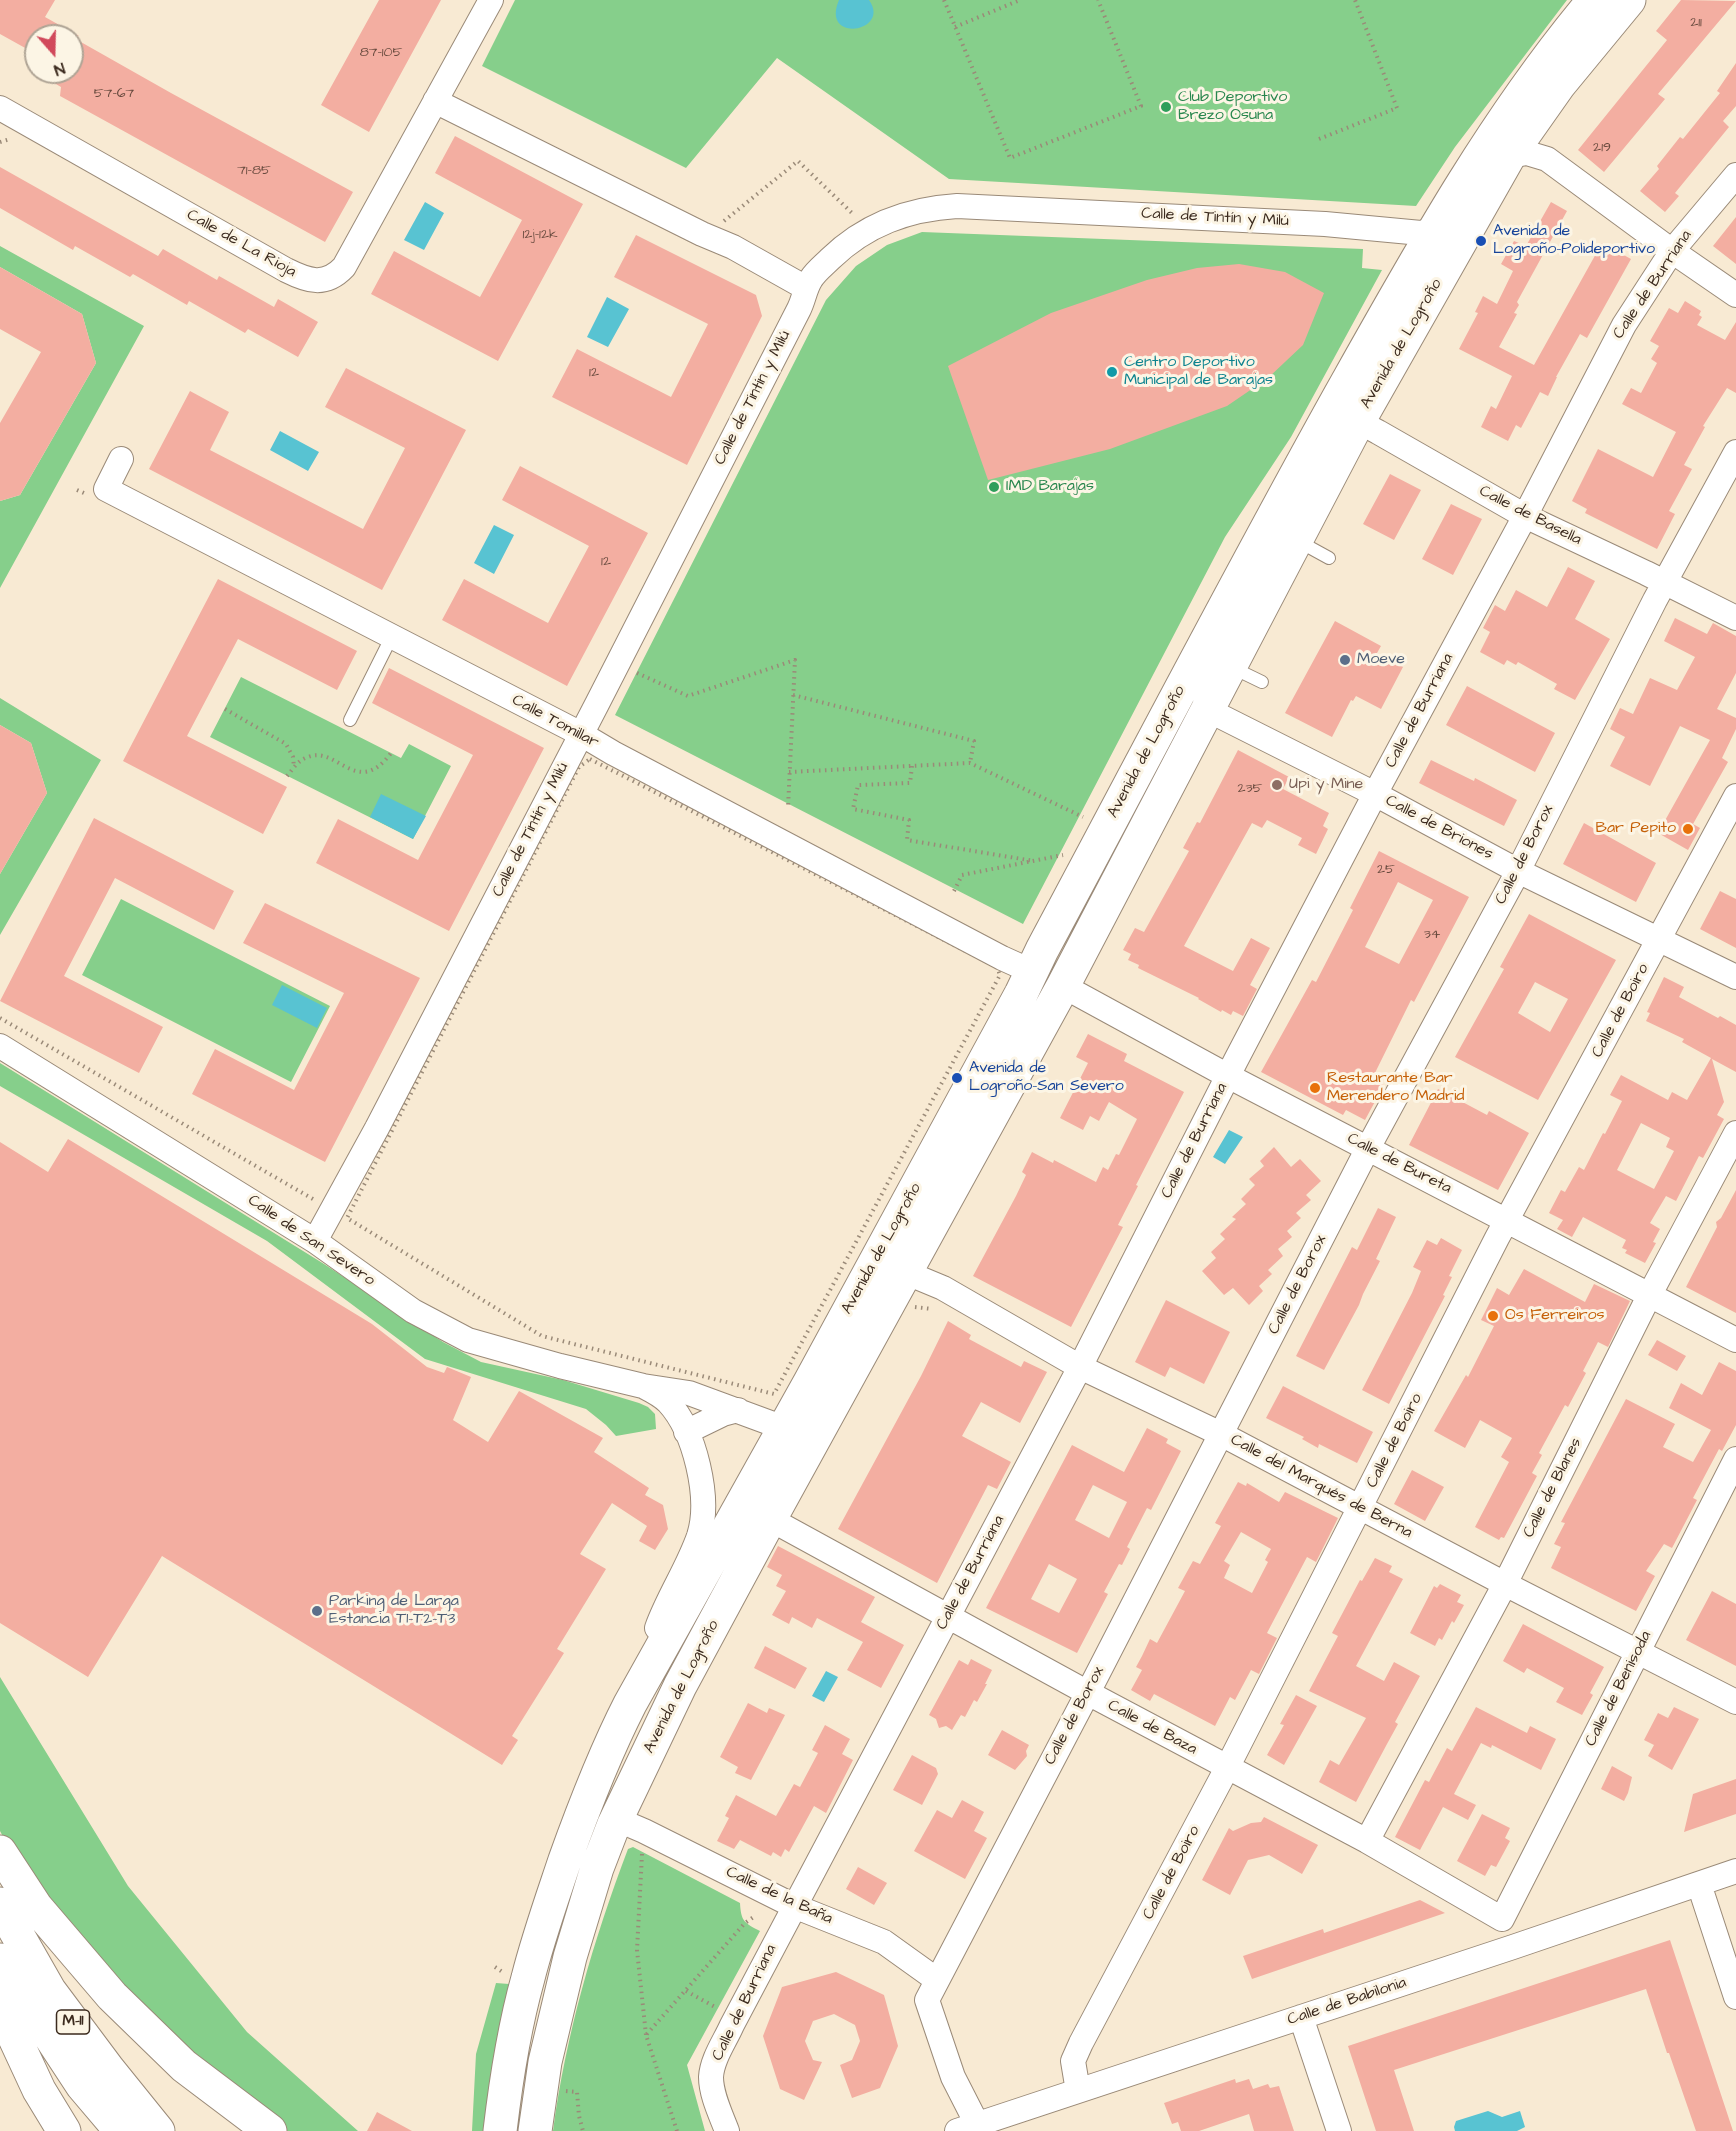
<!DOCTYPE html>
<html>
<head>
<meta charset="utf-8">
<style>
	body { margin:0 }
	#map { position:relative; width:1736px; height:2131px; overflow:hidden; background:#f8ead3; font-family:"Architects Daughter",sans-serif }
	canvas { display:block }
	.north { position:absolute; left:24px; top:24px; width:60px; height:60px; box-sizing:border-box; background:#fcf5e5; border:2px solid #afa495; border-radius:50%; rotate:160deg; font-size:16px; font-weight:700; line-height:24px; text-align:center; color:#3b2a1e }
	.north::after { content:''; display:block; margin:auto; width:21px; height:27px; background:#d1495b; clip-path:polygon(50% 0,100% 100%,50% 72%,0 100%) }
</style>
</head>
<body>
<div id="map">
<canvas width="1736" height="2131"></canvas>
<div class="north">N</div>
</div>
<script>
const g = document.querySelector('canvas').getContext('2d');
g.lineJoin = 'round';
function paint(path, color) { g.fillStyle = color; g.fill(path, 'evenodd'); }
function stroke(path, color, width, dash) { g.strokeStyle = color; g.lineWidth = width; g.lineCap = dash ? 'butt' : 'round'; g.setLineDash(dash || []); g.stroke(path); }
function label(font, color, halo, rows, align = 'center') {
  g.font = font + ' "Architects Daughter",sans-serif'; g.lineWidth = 6; g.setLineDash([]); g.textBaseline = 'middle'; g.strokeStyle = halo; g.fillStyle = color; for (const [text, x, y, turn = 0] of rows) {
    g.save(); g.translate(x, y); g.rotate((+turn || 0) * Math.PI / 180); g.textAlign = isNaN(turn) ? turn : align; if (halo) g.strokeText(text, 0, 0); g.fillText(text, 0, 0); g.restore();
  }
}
const green = new Path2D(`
	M515 0H1567L1455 147 1416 206 949 179 777 58 686 168 482 66Z
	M922 232 1363 249 1362 268 1382 270 1291 437 1225 537 1023 924 615 715 826 300 856 266 887 245Z
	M0 246 144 326 0 588V501L20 495 96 363 82 314 0 267Z
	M241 677 401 758 409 744 451 766 413 839 210 737Z
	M0 698 101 760 0 935V874L47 793 31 743 0 725Z
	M121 899 330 1006 291 1082 82 975Z
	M0 1063 324 1264 443 1342 481 1362 563 1380 639 1403 648 1407 655 1414 656 1429 616 1436 606 1425 586 1409 425 1359 267 1241 0 1086Z
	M0 1677 128 1886 247 2032 358 2131H287L276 2125 192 2057 60 1922 10 1850 0 1831Z
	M633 1847 740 1903C741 1921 744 1923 760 1931L687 2065 705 2131H553C566 2034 593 1941 628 1849Z
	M496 1983 509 1984 486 2131H472L476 2054Z`);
const water = new Path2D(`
	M839 0H869C892 32 820 44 839 0Z
	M425 202 444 213 424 250 404 240Z
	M607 297 629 309 608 347 587 337Z
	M280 431 319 452 308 471 270 450Z
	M494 525 514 535 494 574 474 563Z
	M381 794 426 816 413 839 370 817Z
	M282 985 327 1008 317 1028 272 1005Z
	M1229 1130 1243 1137 1225 1164 1213 1157Z
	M826 1671 838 1677 824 1702 812 1696Z
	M1488 2111 1502 2117 1520 2111 1525 2127 1517 2131H1455L1454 2127 1456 2121Z`);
const building = new Path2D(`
	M0 0H55L45 17 79 36H36V54L0 34Z
	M379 0H441L369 132 321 105Z
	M1681 0 1736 1 1658 94 1665 99 1604 172 1578 150 1667 40 1656 31Z
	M72 37 171 93 353 192 325 242 60 96 61 87 35 72H72Z
	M1736 63V106L1723 121 1729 127 1675 193 1679 196 1665 212 1640 191 1659 169 1657 166 1680 137 1683 139 1720 93 1717 91Z
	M455 136 583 204 498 361 371 294 394 251 480 297 522 220 435 173Z
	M0 167 158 256 163 249 217 280 219 276 274 307 278 299 318 322 298 357 248 329 245 333 189 301 187 305 133 274 130 277 75 246 73 250 0 208Z
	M1551 202 1567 211 1517 302 1519 305 1514 313 1517 314 1499 347 1534 365 1602 243 1631 259 1587 338 1580 334 1556 377H1557L1548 396 1540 392 1521 428 1516 425 1508 441 1481 427 1491 406 1496 409 1512 376 1459 349 1478 313 1475 312 1483 296 1497 304 1513 271 1501 264 1514 241 1526 246Z
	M1736 217V264L1713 246Z
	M636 235 756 295 762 316 687 465 552 397 577 349 671 397 708 324 614 277Z
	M1239 264 1285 272 1324 293 1303 345 1268 378 1227 406 1110 449 988 480 948 366 1051 313 1147 280 1197 268Z
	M0 267 82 314 96 363 20 495 0 501V423L41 352 0 329Z
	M1685 301 1701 311 1699 315 1702 317 1697 325 1725 340 1736 322V393L1727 388 1703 426 1705 427 1684 465 1692 469 1669 511 1675 514 1657 549 1585 513 1587 509 1572 501 1598 449 1653 477 1676 432 1622 404 1631 388 1641 393 1657 363 1651 359 1659 346 1650 341 1669 308 1678 313Z
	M346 368 466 430 382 590 149 469 190 391 229 412 210 450 363 529 405 448 325 407Z
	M520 466 648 533 567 686 442 620 464 579 548 623 589 546 502 500Z
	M1390 474 1421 490 1394 540 1363 524Z
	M1451 504 1482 519 1453 575 1422 559Z
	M1568 567 1595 581 1575 619 1610 639 1575 700 1554 689 1557 684 1518 662 1516 665 1507 660 1504 665 1480 652 1490 632 1483 628 1495 605 1505 611 1516 590 1547 607Z
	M218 579 357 651 337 690 238 639 187 736 287 787 263 834 123 761Z
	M1675 618 1707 634 1713 623 1736 636V673L1717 709 1736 718V729L1722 758 1728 762 1693 824 1700 828 1688 850 1658 833 1710 740 1680 726 1650 786 1610 766 1625 737 1610 729 1620 708 1633 714 1650 678 1677 690 1695 657 1664 641Z
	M1335 621 1381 646 1377 653 1403 667 1381 709 1356 696 1353 701 1351 700 1332 737 1285 713Z
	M389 668 544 748 449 931 316 863 338 819 418 860 473 755 372 703Z
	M1467 686 1555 733 1535 772 1446 725Z
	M0 725 31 743 47 793 0 874Z
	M1238 750 1289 777 1283 789 1329 813 1323 826 1328 829 1316 854 1298 845 1302 838 1267 820 1262 828 1252 823 1184 946 1233 971 1251 938 1270 948 1250 985 1257 989 1243 1016 1233 1011 1231 1015 1222 1010 1221 1012 1198 999 1199 998 1138 968 1139 965 1128 960 1131 954 1123 950 1135 928 1144 932 1189 851 1183 848 1197 822 1200 823Z
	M1431 760 1474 781 1475 778 1517 800 1504 826 1419 783Z
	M94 818 234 891 214 930 115 878 64 976 163 1027 139 1073 0 1001Z
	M1584 823 1656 863 1636 902 1563 864Z
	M1379 851 1469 897 1414 1002 1411 1000 1372 1079 1384 1085 1365 1120 1346 1110 1343 1115 1261 1072 1312 980 1316 982 1353 910 1350 908ZM1398 882 1433 900 1399 964 1365 947Z
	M1720 891 1736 899V948L1700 929Z
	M265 903 420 978 325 1162 192 1094 215 1049 294 1090 344 993 243 943Z
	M1529 914 1616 960 1538 1100 1455 1057 1504 969 1500 967ZM1535 982 1568 999 1550 1032 1518 1013Z
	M1664 977 1684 987 1679 997 1718 1018 1720 1016 1736 1025V1072L1712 1059 1724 1102 1717 1115 1724 1119 1703 1158 1699 1156 1676 1201 1666 1196 1650 1223 1660 1229 1653 1242 1656 1243 1645 1263 1625 1253 1627 1250 1622 1248 1626 1240 1583 1217 1572 1237 1557 1229 1563 1220 1549 1213 1561 1190 1565 1192 1579 1167 1584 1170 1603 1133 1605 1134 1622 1101 1610 1095 1621 1075 1668 1100 1672 1092 1687 1100 1711 1058 1682 1042 1684 1039 1646 1021 1650 1013 1647 1012ZM1641 1123 1670 1138 1666 1147 1674 1151 1654 1189 1617 1170Z
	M1088 1034 1127 1054 1124 1061 1184 1092 1136 1185 1138 1186 1118 1225 1123 1227 1071 1327 973 1276 1016 1196 1026 1175 1022 1172 1032 1152 1053 1163 1054 1160 1096 1182 1103 1167 1108 1170 1116 1154 1119 1155 1137 1119 1109 1102 1099 1121 1090 1116 1083 1130 1060 1118 1088 1063 1076 1057Z
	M1438 1089 1487 1115 1489 1111 1529 1133 1498 1190 1409 1145Z
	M68 1139 372 1324 427 1367 444 1373 447 1367 471 1377 453 1420 488 1442 519 1391 603 1438 594 1452 649 1488 645 1495 663 1505 668 1529 655 1550 639 1541 647 1526 612 1503 580 1554 606 1569 557 1649 564 1653 512 1736 518 1740 502 1765 162 1556 88 1677 0 1623V1142L48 1172Z
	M1274 1147 1291 1167 1300 1159 1321 1181 1306 1195 1311 1200 1296 1213 1301 1218 1287 1231 1292 1237 1278 1249 1283 1256 1268 1270 1272 1274 1259 1286 1263 1291 1249 1305 1233 1288 1224 1295 1202 1271 1216 1258 1211 1252 1225 1239 1220 1234 1236 1219 1232 1217 1246 1204 1241 1199 1255 1185 1249 1179 1264 1166 1260 1161Z
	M1736 1190V1313L1686 1287 1717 1227 1716 1222 1721 1218Z
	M1378 1208 1396 1217 1376 1259 1380 1261 1363 1294 1359 1305 1324 1370 1296 1356 1352 1247 1357 1250Z
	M1441 1238 1462 1250 1449 1276 1452 1277 1443 1295 1445 1296 1389 1404 1362 1390 1412 1293 1421 1271 1413 1267 1427 1240 1437 1245Z
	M1524 1269 1585 1302 1594 1284 1630 1301 1608 1347 1598 1342 1583 1371 1586 1373 1568 1407 1565 1405 1539 1453 1542 1455 1532 1473 1537 1476 1504 1538 1501 1537 1499 1540 1475 1527 1509 1462 1501 1457 1512 1438 1480 1420 1465 1448 1434 1431 1466 1375 1468 1377 1494 1326 1481 1320 1497 1288 1509 1295Z
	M1166 1300 1230 1332 1204 1384 1170 1367 1165 1377 1135 1362Z
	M948 1321 971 1335 969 1339 1021 1367 1024 1361 1047 1372 1020 1423 981 1402 962 1436 1011 1462 997 1489 988 1485 937 1583 838 1529 921 1376Z
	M1657 1340 1686 1356 1677 1371 1648 1355Z
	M1719 1362 1736 1371V1425L1722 1451 1719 1449 1693 1498 1697 1500 1672 1548 1664 1544 1646 1571 1655 1576 1636 1611 1551 1568 1561 1547 1554 1544 1565 1523 1561 1522 1626 1399 1675 1424 1663 1447 1693 1462 1711 1430 1669 1408 1681 1383 1702 1395Z
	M1283 1386 1373 1432 1357 1463 1319 1444 1318 1448 1302 1439 1304 1437 1266 1418Z
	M1147 1428 1168 1439 1166 1443 1181 1451 1151 1510 1147 1508 1127 1547 1130 1549 1122 1565 1119 1564 1104 1592 1108 1594 1077 1653 986 1608 1072 1445 1124 1472ZM1093 1485 1127 1502 1109 1538 1075 1520ZM1049 1564 1077 1579 1059 1613 1031 1599Z
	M1412 1470 1444 1487 1425 1521 1394 1504Z
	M1238 1482 1246 1486 1247 1483 1279 1502 1285 1492 1338 1518 1316 1562 1307 1557 1267 1633 1277 1638 1259 1674 1251 1670 1235 1700 1230 1697 1215 1726 1154 1694 1150 1701 1131 1690 1142 1670 1136 1667 1142 1656 1150 1639 1157 1643 1185 1591 1178 1588 1193 1561 1200 1564 1221 1526 1215 1523ZM1241 1532 1271 1549 1265 1560 1268 1562 1252 1593 1224 1578 1230 1565 1224 1561Z
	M778 1546 875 1597 861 1622 904 1645 881 1688 847 1670 863 1642 817 1618 812 1628 792 1617 789 1624 772 1615 786 1591 776 1586 782 1575 767 1567Z
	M1375 1558 1392 1566 1389 1572 1403 1579 1356 1666 1384 1681 1394 1662 1420 1676 1395 1722 1398 1724 1387 1744 1356 1802 1319 1782 1330 1760 1339 1765 1366 1718 1309 1691 1338 1636 1332 1633 1360 1580 1362 1581Z
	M1440 1584 1461 1595 1457 1602 1464 1605 1454 1623 1452 1621 1442 1640 1439 1638 1435 1646 1410 1633 1434 1586 1437 1588Z
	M1712 1591 1736 1604V1666L1686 1640Z
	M1523 1624 1604 1667 1590 1693 1593 1695 1582 1715 1556 1702 1564 1688 1527 1668 1524 1673 1503 1661Z
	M765 1646 807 1668 795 1689 754 1668Z
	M971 1659 992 1670 985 1684H987L977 1702 974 1700 965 1717 961 1715 952 1730 946 1726 939 1728 936 1719 929 1715 959 1660 968 1665Z
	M1296 1695 1317 1706 1284 1765 1267 1755 1284 1725 1280 1724Z
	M748 1703 767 1713 769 1708 785 1715 751 1780 735 1773 738 1767 720 1757Z
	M1476 1707 1527 1733 1530 1726 1556 1739 1541 1770 1492 1745 1491 1748 1481 1743 1454 1794 1476 1805 1468 1820 1443 1807 1420 1850 1395 1837 1425 1780 1429 1782 1447 1748 1452 1751Z
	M1674 1707 1699 1719 1672 1770 1648 1756 1654 1745 1644 1740 1658 1713 1668 1718Z
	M825 1725 850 1739 842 1754 853 1760 826 1813 814 1806 789 1852 785 1849 781 1857 773 1852 771 1856 740 1840 734 1849 717 1841 729 1818 725 1816 736 1795 776 1816 794 1784 800 1787 818 1753 812 1750Z
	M1002 1730 1029 1745 1026 1751 1027 1756 1015 1770 988 1755Z
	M912 1755 936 1768 938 1774 922 1805 893 1790Z
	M1612 1766 1632 1777 1628 1793 1624 1801 1601 1789Z
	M1736 1779V1814L1684 1832 1693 1794Z
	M962 1800 984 1812 974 1831 987 1838 965 1879 914 1851 937 1810 952 1818Z
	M1482 1814 1510 1828 1505 1838 1510 1841 1496 1867 1491 1865 1485 1876 1457 1861Z
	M1264 1817 1318 1845 1302 1874 1269 1855 1248 1860 1230 1895 1202 1880 1229 1828 1233 1831 1251 1823 1261 1822Z
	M858 1867 887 1883 874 1905 846 1889Z
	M1420 1900 1445 1913 1252 1979 1243 1956 1323 1929 1324 1933Z
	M1670 1940 1733 2131H1696L1669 2053H1667L1646 1989 1394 2070 1414 2131H1376L1348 2046Z
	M836 1972 884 1995 898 2046 880 2088 852 2098 840 2065 852 2060 860 2041 855 2025 834 2014 813 2021 805 2041 813 2060 822 2062 804 2100 780 2089 763 2036 782 1987Z
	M1235 2079 1236 2083 1249 2079 1253 2089 1268 2084 1270 2088 1279 2086 1294 2131H1254L1249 2114 1199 2131H1181L1178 2122 1172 2124 1164 2103Z
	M377 2112 412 2131H367Z`);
const path = new Path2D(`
	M944 0 1010 158 1141 106 1098 0
	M955 27 1020 0
	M1319 139 1397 108 1355 0
	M0 142 10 139
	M724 221 798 161 853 214
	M77 490 86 494
	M637 673 688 696 795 660 788 808
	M793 695 974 741 970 763
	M225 709 286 744 293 757 294 767
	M590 759 997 967 1000 975 774 1394 542 1336 347 1218 579 767Z
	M912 766 910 783 858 785 853 809 909 820 907 840 1034 861
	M789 772 970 763 1083 817
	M287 776C293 769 298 760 308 757 337 745 357 799 391 753
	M954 891 962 875 1063 855
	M0 1018 313 1199
	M915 1307 932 1309
	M642 1854 637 1950 646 2035
	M495 1967 504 1973
	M686 1991 717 2008
	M566 2091 577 2092 579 2116 583 2131
	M677 2131 646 2035 745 1923 755 1916`);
const service = new Path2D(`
	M1298 541 1329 558
	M1231 667 1262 682
	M350 720 391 638`);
const minor = new Path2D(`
	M435 101 702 234 733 247 806 288
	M0 108 286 270C308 281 325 287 344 267L491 0
	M1509 156 1527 153 1547 159 1672 251 1736 295
	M1344 416 1350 417 1378 432 1525 516 1646 573 1736 618
	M121 459 106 489 581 734 613 753 1002 958 1033 972
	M1216 650C1204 673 1200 685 1208 710L1375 794 1518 871 1736 977
	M1063 986 1228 1076 1736 1340
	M0 1046 315 1241 413 1311 468 1340 560 1366 643 1386 689 1393 784 1428
	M315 1241 377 1128 597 704 799 309C804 299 805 288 811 279 816 271 824 265 830 259 866 224 908 209 957 206L1325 224 1421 233 1436 229
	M898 1259 900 1266 907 1273 943 1288 1080 1367 1221 1434 1505 1584 1736 1702
	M645 1387C653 1391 661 1395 668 1402 695 1431 711 1498 699 1536 688 1568 668 1597 657 1628
	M686 1432 723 1414 738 1410
	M770 1519 1088 1693 1367 1841 1502 1919
	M614 1824 630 1825 644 1831 794 1906 884 1942 937 1980
	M1367 1841 1505 1584 1650 1294 1736 1133
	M1699 1884 1736 1997
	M1502 1919 1736 1459
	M1301 2017 1339 2131
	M1078 2091 1073 2061 1081 2043 1227 1768 1497 1238 1736 796
	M977 2124 953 2077 927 2000 1096 1677 1368 1148 1515 877 1655 600 1736 452
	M727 2131C721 2115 711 2095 711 2077 712 2059 725 2041 732 2025L1080 1367 1236 1060 1375 794 1525 516 1624 325 1672 251 1736 175
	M957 2131 1513 1947 1736 1871`);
const secondary = new Path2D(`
	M500 2131C506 2080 514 2028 528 1978 538 1938 552 1899 565 1860 584 1807 604 1755 630 1704L810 1382 1021 994 1042 950C1141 765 1238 578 1340 395 1417 258 1493 120 1594 0
	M535 2131 545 2062 570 1957 597 1868 614 1824 680 1686 770 1519 1063 986 1358 422 1509 156 1559 85 1629 0`);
const motorway = new Path2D(`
	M0 1852 36 1907 112 1996 184 2066 270 2131
	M0 1904 49 1990 108 2069 158 2131
	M0 1960 82 2085 121 2131
	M0 2006 39 2090 64 2131`);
const markers = [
	[1166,107,6,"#2e9e5b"],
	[1481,241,6,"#1a4fb4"],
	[1112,372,6,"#0f9aa8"],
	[994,487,6,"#2e9e5b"],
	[1345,660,6,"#5c6f8a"],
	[1277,785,6,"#8d6e63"],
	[1688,829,6,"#e8710a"],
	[957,1078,6,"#1a4fb4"],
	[1315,1088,6,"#e8710a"],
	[1493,1316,6,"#e8710a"],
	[317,1611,6,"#5c6f8a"]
];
const numberNames = [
	["211",1696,23],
	["87-105",381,53],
	["57-67",114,94],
	["219",1602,148],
	["71-85",254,171],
	["12j-12k",540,235],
	["12",594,373],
	["12",606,562],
	["235",1250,789],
	["25",1386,870],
	["34",1432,935]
];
const shields = [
	[73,2022,33]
];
const shieldNames = [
	["M-11",73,2022]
];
const leisureNames = [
	["Club Deportivo",1178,98],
	["Brezo Osuna",1178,116],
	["IMD Barajas",1006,487]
];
const streetNames = [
	["Calle de Tintín y Milú",1215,218,3],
	["Calle de La Rioja",241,244,29],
	["Calle de Burriana",1653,285,-56],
	["Avenida de Logroño",1402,344,-60],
	["Calle de Tintín y Milú",753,398,-63],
	["Calle de Basella",1530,516,27],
	["Calle de Burriana",1420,711,-62],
	["Calle Tomillar",555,722,28],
	["Avenida de Logroño",1147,752,-62],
	["Calle de Briones",1439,828,28],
	["Calle de Tintín y Milú",531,830,-63],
	["Calle de Borox",1525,855,-63],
	["Calle de Boiro",1621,1011,-62],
	["Calle de Burriana",1195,1141,-63],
	["Calle de Bureta",1399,1164,27],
	["Calle de San Severo",311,1241,34],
	["Avenida de Logroño",882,1249,-61],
	["Calle de Borox",1298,1285,-63],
	["Calle de Boiro",1395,1441,-63],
	["Calle del Marqués de Berna",1321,1487,28],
	["Calle de Blanes",1553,1488,-63],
	["Calle de Burriana",971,1573,-62],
	["Avenida de Logroño",682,1687,-63],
	["Calle de Benisoda",1619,1689,-63],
	["Calle de Borox",1075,1716,-62],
	["Calle de Baza",1152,1728,28],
	["Calle de Boiro",1172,1873,-62],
	["Calle de la Baña",779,1896,25],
	["Calle de Babilonia",1347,2002,-18],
	["Calle de Burriana",745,2003,-64]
];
const transitNames = [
	["Avenida de",1493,232],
	["Logroño-Polideportivo",1493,250],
	["Avenida de",969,1069],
	["Logroño-San Severo",969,1087]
];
const cultureNames = [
	["Centro Deportivo",1124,363],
	["Municipal de Barajas",1124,381]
];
const serviceNames = [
	["Moeve",1357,660],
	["Parking de Larga",329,1602],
	["Estancia T1-T2-T3",329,1620]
];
const educationNames = [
	["Upi y Mine",1289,785]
];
const foodNames = [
	["Bar Pepito",1676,829,"right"],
	["Restaurante Bar",1327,1079],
	["Merendero Madrid",1327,1097],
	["Os Ferreiros",1505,1316]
];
paint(green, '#86cf8b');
paint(water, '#58c3d2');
paint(building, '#f3aea1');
stroke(service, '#9a8a78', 14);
stroke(minor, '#9a8a78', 26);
stroke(secondary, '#9a8a78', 35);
stroke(motorway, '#9a8a78', 35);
stroke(path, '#9a8a78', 4, [1.5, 4.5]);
stroke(service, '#fff', 12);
stroke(minor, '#fff', 24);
stroke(secondary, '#fff', 33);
stroke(motorway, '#fff', 33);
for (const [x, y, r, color] of markers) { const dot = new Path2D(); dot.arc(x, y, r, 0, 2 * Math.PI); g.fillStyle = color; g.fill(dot); stroke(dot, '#fcf5e5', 2); }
label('14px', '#694b3f', null, numberNames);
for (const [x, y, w] of shields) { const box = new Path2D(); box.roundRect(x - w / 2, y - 12, w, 24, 4.5); g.fillStyle = '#fcf5e5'; g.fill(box); stroke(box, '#3b2a1e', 1.5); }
label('bold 15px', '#3b2a1e', null, shieldNames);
label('16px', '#27864d', '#fcf5e5', leisureNames, 'left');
label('16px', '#3b2a1e', '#fcf5e5', streetNames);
label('16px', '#164399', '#fcf5e5', transitNames, 'left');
label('16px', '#0d838f', '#fcf5e5', cultureNames, 'left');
label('16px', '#4e5e75', '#fcf5e5', serviceNames, 'left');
label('16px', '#785e54', '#fcf5e5', educationNames, 'left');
label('16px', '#c56008', '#fcf5e5', foodNames, 'left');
</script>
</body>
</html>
